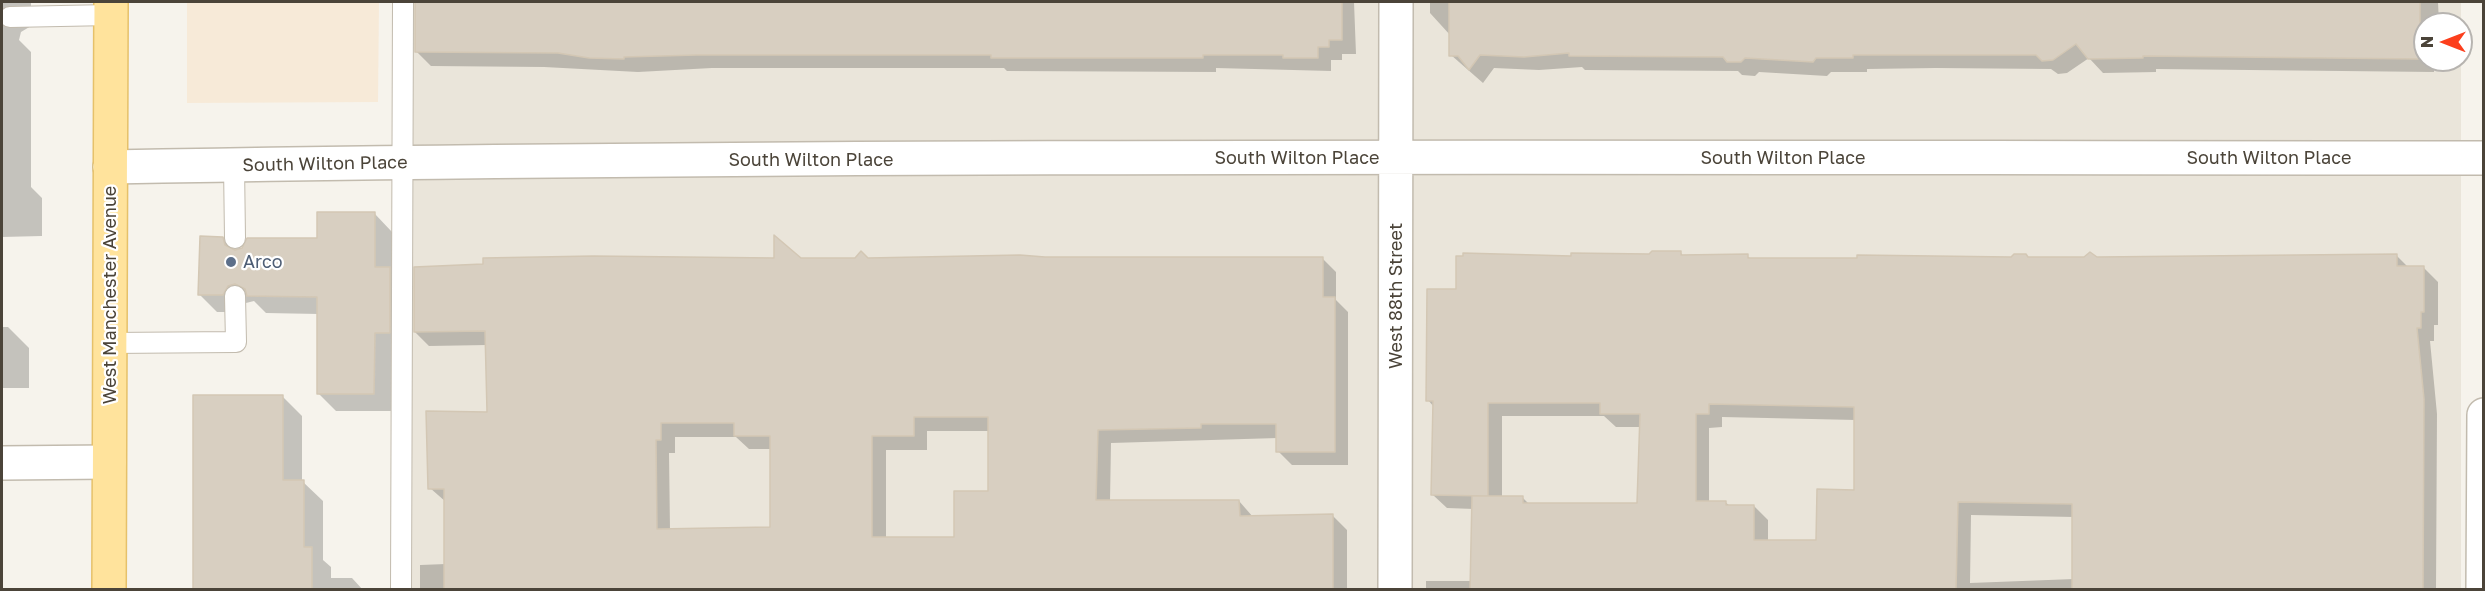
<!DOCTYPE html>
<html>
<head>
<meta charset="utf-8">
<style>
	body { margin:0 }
	#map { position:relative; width:2485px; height:591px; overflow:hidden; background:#f6f3ec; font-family:"Golos Text",sans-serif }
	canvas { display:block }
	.frame { position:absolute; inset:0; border:3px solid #4b4439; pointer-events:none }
	.north { position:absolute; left:2413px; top:12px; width:60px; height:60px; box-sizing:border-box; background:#fff; border:2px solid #b7b4b0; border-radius:50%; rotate:270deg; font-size:16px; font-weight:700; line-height:24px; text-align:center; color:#4b4439 }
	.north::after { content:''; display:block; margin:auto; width:21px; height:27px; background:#fc3f1d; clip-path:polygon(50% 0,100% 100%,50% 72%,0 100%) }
</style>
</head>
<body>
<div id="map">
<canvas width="2485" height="591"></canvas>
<div class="frame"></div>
<div class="north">N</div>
</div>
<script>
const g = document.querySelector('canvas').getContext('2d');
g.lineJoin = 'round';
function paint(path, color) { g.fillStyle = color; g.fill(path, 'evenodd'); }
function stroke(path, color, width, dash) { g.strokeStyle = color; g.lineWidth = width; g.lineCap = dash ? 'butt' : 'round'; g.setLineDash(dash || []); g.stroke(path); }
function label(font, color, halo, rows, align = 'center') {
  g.font = font + ' "Golos Text",sans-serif'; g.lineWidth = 4.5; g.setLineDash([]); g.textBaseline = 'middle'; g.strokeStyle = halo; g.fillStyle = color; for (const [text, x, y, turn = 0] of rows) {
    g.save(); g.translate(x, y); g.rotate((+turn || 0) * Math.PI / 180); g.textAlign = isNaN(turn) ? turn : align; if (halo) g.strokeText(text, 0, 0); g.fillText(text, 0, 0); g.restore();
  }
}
const residential = new Path2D(`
	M407 2H2461V589H408ZM2425 24H2461V60H2425Z`);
const commercial = new Path2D(`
	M187 2H379L378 102 187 103Z`);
const shadow = new Path2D(`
	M2 2H31V26L21 32 19 40 31 52V187L42 198V236L2 237Z
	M416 2H1354L1356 54H1342V60H1331V71L1216 68V72L1007 71 1004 68H712L638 72 544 67 431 66 417 52Z
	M1430 2H2438L2439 24H2425V60H2434V72L2156 69V72L2103 73 2089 58 2067 73 2058 74 2051 69 1936 68 1867 69V72H1831L1827 76 1759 72 1755 76 1742 75 1738 71 1585 70 1582 67 1539 70 1494 68 1483 83 1451 55V36L1430 13Z
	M375 214 392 232V271L407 286V350H392V411H336L318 393V314L266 313 254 301 246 303 241 312H217L200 295 222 239 235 251 319 239Z
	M1681 253 1684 257 1747 256 1751 259 2397 256 2409 268H2424L2438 282V325H2434V341H2430L2437 414 2436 590H1426V581H1472L1474 509 1447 508 1433 495 1434 407 1428 400 1458 290 1572 258ZM1502 416H1604L1616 427H1641L1639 505H1530L1523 498H1502ZM1722 417 1856 420V491L1818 542H1768V520L1754 506H1730L1725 502H1709V428L1722 427ZM1971 515 2074 517V579L1970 583Z
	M1322 258 1336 272V300L1348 312V465H1292L1278 451V438L1111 443 1110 501H1239L1253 517 1333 516 1347 530V590H420V565L446 564V502L430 488 488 414 487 345 429 346 415 332 801 259ZM927 431H989L990 492 955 538H886V450H927ZM675 437H736L749 449H772V529L670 530 669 453H675Z
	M2 327H8L29 348V388H2Z
	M283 397 302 416V481L323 501V560L331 567V578H352L363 590H195Z`);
const building = new Path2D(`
	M415 2H1342V40H1329V47H1318V58H1283V55H1203V58H991V55H697L624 57V59L589 58 558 53 415 52Z
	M1449 2H2420V59L2143 56V58L2088 59 2076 44 2053 60 2042 61 2036 55H1853V58H1816L1813 62 1745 58 1741 62H1727L1723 57 1569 56V53L1524 57 1480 55 1469 70 1458 56H1449Z
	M317 212H375V267H390V333H375L374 394H317V297L247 296 245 289 235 284 228 286 223 295H198L200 236 223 237 225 245 235 250 242 248 247 238H317Z
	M774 235 801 258H855L861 251 868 258 1020 255 1045 257H1323V297H1335V452H1276V424H1201V428L1098 430 1096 500H1239L1240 516 1333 514V590H444V489H428L426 411 487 412 485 331 414 332V267L483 264V258L593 256 774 258ZM914 417H988V491H954V537H872V436H914ZM661 423H734V436H770V527L657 529 656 440H661Z
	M1652 251H1681V255L1748 254V258H1857V255L2011 257 2014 254H2026L2028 257H2084L2090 252 2097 257 2397 254V266H2424V312H2421V328H2417L2424 399 2423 590H2072V504L1958 502 1956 590H1470L1472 496H1523V503H1637L1640 414H1600V403H1488V496L1431 495 1433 401H1426L1427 289H1456V256H1463V253L1571 256V253L1649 254ZM1709 404 1854 407V490L1817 489 1816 540H1754V505H1726V501H1696V414H1709Z
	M193 395H283V480H304V547H312V590H193Z`);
const service = new Path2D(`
	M10 17 111 15
	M234 165 235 238
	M110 343 236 342 235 296
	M401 590 403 2`);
const minor = new Path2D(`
	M110 167C901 153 1692 158 2484 158
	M2 463 109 462
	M1395 590 1396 2`);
const tertiary = new Path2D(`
	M2483 590 2484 415`);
const primary = new Path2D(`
	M109 590 111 2`);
const markers = [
	[231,262,6,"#5c6f8a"]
];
const streetNames = [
	["South Wilton Place",1297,158],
	["South Wilton Place",1783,158],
	["South Wilton Place",2269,158],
	["South Wilton Place",811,160],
	["South Wilton Place",325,164,-1],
	["West Manchester Avenue",110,295,-90],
	["West 88th Street",1396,296,-90]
];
const serviceNames = [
	["Arco",243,262]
];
paint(residential, '#eae5da');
paint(commercial, '#f7ead8');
paint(shadow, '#0003');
paint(building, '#d8cfc1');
stroke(building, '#d3c7b4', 1.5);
stroke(service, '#c2bbae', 22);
stroke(minor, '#c2bbae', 36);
stroke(tertiary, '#c2bbae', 36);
stroke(primary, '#e6c16a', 36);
stroke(service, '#fff', 20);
stroke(minor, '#fff', 33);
stroke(tertiary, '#fff', 33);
stroke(primary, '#ffe39c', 33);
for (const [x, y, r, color] of markers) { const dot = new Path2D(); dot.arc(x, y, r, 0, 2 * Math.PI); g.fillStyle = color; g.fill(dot); stroke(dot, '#fff', 2); }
label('18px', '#4b4439', '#fff', streetNames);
label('18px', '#4e5e75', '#fff', serviceNames, 'left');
</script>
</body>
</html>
